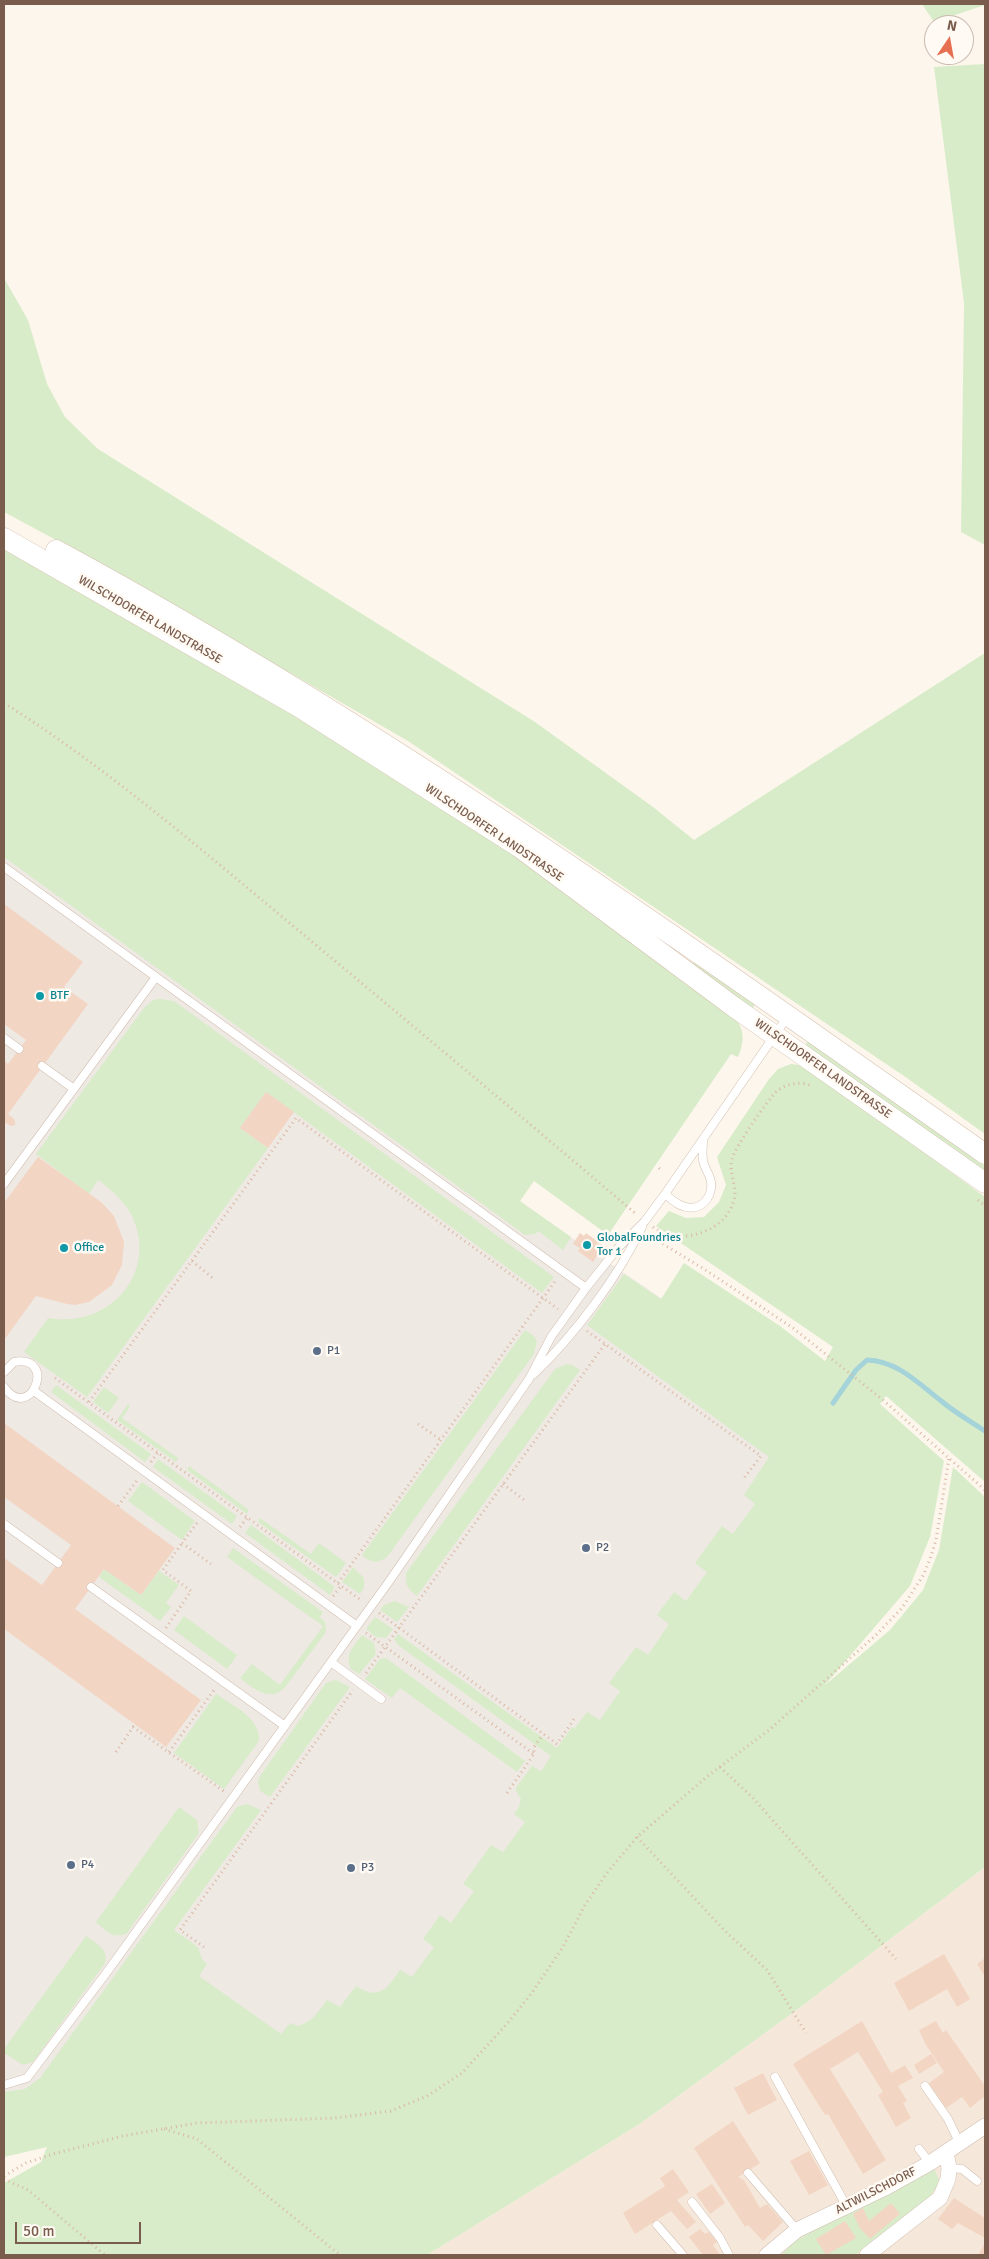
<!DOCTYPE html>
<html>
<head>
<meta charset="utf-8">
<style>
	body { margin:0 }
	#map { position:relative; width:989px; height:2259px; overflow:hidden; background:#fdf6ec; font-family:Signika,sans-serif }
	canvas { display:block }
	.frame { position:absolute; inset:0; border:5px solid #7a5c4d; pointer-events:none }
	.north { position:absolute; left:924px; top:15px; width:50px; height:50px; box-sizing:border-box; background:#fffaf3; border:1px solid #cabbb1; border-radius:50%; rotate:12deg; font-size:14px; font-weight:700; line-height:20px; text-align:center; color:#7a5c4d }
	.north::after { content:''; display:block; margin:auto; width:18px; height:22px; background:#e76f51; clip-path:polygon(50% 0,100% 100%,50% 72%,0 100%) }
	.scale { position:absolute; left:15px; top:2222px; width:126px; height:22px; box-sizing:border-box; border:2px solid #7a5c4d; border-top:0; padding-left:6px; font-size:15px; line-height:18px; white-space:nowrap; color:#7a5c4d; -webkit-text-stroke:4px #fffaf3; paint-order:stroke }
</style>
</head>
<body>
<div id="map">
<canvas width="989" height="2259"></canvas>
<div class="frame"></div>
<div class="north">N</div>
<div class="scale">50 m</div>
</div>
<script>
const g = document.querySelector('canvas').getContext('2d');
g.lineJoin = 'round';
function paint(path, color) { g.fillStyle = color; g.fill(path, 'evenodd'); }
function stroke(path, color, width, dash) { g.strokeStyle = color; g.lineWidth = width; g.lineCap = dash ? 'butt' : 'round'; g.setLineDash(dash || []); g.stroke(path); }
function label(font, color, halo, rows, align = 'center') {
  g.font = font + ' Signika,sans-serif'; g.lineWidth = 5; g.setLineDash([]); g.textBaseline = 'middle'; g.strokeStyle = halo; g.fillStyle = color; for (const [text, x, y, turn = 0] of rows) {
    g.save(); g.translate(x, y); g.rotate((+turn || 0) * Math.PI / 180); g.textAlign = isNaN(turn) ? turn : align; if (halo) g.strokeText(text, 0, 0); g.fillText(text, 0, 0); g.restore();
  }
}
const residential = new Path2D(`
	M985 1867V2255H427L641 2123 798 2009Z`);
const industrial = new Path2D(`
	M4 840 575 1240 580 1233 596 1254 661 1298 854 1436 506 1915 287 2090 4 2156Z`);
const green = new Path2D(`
	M922 4H985V5L934 22Z
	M985 64V545L961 532 964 303 934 67Z
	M4 278 28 320 47 384 65 417 98 449 535 722 653 807 694 840 985 653V1134L904 1076 408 741 110 569 4 512Z
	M4 544 345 741 494 840 736 1019C745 1031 744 1043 738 1057L731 1054 608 1235 534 1181 520 1201 571 1237 563 1250 538 1231 535 1234 525 1235 4 857Z
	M695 962 754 1003V1007L752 1008 691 964Z
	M160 999 174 1001 554 1277 542 1293 266 1092 240 1128 268 1148 87 1397 24 1352 48 1318C108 1329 159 1274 132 1216 124 1201 112 1190 98 1180L89 1194 36 1154 144 1008 153 1000Z
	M810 1041 985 1166V1172L807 1047 806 1043Z
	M791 1064 806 1066 985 1197V1482L886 1396 880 1404 944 1461 930 1537 910 1586 825 1685 890 1630 923 1590 939 1550 953 1467 985 1497V1867L798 2009 641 2123 427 2255H4V2183L41 2162 47 2147 4 2157V2092L25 2089 40 2078 237 1807 247 1804 261 1810 174 1930 198 1947 202 1959 207 1964 199 1976 281 2034 290 2023 298 2026C312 2022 319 2011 327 2000L340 2007 356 1986C379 2001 387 1989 400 1970L412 1977 434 1947 423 1939 440 1915 451 1923 474 1891 463 1884 491 1845 503 1852 525 1822 514 1814 519 1807 521 1799 515 1789 532 1766 541 1771 551 1756 398 1645 394 1639 398 1634 557 1748 572 1727 575 1728 587 1712 600 1720 620 1691 609 1683 636 1647 648 1655 669 1624 657 1615 674 1592 686 1601 707 1572 695 1563 722 1526 733 1534 755 1504 744 1495 769 1457 587 1325 624 1274 661 1299 684 1263 780 1326 825 1361 833 1347 656 1226 669 1211 686 1218 704 1217 719 1202 726 1185 717 1157 769 1079 778 1069Z
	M525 1330 534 1336 537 1341 534 1354 387 1557C377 1564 370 1563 362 1555Z
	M566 1364 572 1365 580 1370 417 1596C408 1589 405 1585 406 1573L555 1369Z
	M56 1385 151 1454 145 1462 51 1392Z
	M104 1387 119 1398 108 1413 93 1402Z
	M128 1404 130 1407 122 1418 178 1458 176 1462 117 1420Z
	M158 1459 237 1516 232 1524 153 1467Z
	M189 1466 249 1510 247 1514 187 1470Z
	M142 1482 195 1521 182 1540 128 1501Z
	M260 1518 311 1554 319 1543 346 1563 336 1577 258 1522Z
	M251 1525 335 1587 330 1595 245 1533Z
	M233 1548 323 1612 320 1617 325 1622 326 1632 286 1686C271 1704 254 1689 240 1678L252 1664 280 1685 323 1626 227 1557Z
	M353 1567 364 1578V1588L360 1594 342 1582Z
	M104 1569 141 1595 159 1571 179 1585 166 1603 171 1607 160 1621 99 1577Z
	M395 1601 409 1607 397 1622 380 1610 384 1605Z
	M184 1616 237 1655 227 1669 174 1630Z
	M375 1617 393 1629 386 1638 376 1637 366 1629Z
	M362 1635 374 1643 376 1654 359 1674 351 1669C344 1654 354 1646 362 1635Z
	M386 1658 525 1761 517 1772 400 1688 392 1698 365 1679 380 1659Z
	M336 1680 350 1687 270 1797 260 1791 258 1781 260 1776 326 1683Z
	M216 1694C232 1705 261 1718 259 1741L224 1789 174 1753Z
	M179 1807 197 1820 199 1833 127 1933C113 1940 106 1931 96 1922Z
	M86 1936C96 1943 109 1949 105 1963L33 2062 23 2065 4 2053V2049Z
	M934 2168 940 2182 928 2199 855 2255H781L794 2242 826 2223Z`);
const stream = new Path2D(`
	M833 1403 856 1370 867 1360C897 1361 917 1382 940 1400 954 1412 970 1421 985 1431`);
const building = new Path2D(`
	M4 904 83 962 64 987 88 1004 8 1114 15 1120V1125L11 1126 4 1122V1061L8 1064 26 1040 4 1024Z
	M266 1092 294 1112 268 1148 240 1128Z
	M38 1157 101 1202 114 1216 124 1242 122 1265 112 1285 89 1302 75 1305 67 1304 36 1296 4 1340V1203Z
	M580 1233 584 1236 586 1233 604 1246 593 1262 578 1251 580 1248 573 1244Z
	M4 1423 175 1548 141 1595 104 1569 75 1609 201 1700 166 1747 4 1629V1558L42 1585 71 1545 4 1497Z
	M944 1954 970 1999 957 2007 947 1989 909 2011 894 1983Z
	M985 1958V1977L977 1964Z
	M862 2021 891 2073 905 2065 913 2078 898 2086 907 2101 903 2103 911 2118 896 2127 878 2095 883 2092 858 2052 830 2069 886 2160 863 2174 828 2114 825 2115 793 2064Z
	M936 2021 943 2033 946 2030 985 2086V2096L970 2108 962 2097 946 2108 929 2083 944 2072 926 2045 919 2030Z
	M931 2054 937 2063 919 2074 914 2065Z
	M763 2073 777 2100 748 2115 734 2088Z
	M733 2121 760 2163 738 2177 744 2180 760 2208 767 2204 783 2222 763 2241 748 2225 745 2227 694 2148Z
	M809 2151 828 2185 809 2195 790 2161Z
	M673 2169 689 2192 677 2200 696 2222 687 2229 671 2211 635 2234 623 2213 665 2186 660 2178Z
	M712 2184 725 2203 710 2214 696 2194Z
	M954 2198 985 2218V2238L958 2223 952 2229 938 2219Z
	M891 2203 900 2214 870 2239 860 2228 853 2214 863 2208 869 2221Z
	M845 2221 856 2238 826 2255 816 2239Z
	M700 2229 705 2234 709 2232 717 2242 713 2245 720 2255H703L689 2237Z
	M985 2243V2255H978Z`);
const path = new Path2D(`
	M4 703C107 768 198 847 292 925 407 1021 522 1117 636 1214
	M659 1168 662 1171
	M978 1200 985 1206
	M653 1227C680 1247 726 1232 734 1200 738 1186 728 1173 732 1159 735 1147 767 1101 776 1092 785 1083 802 1081 812 1086
	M650 1236 704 1269 793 1328 883 1400 985 1490
	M192 1261 214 1279
	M587 1331 761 1456 744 1478
	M55 1378 362 1601
	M89 1402 296 1118 558 1309
	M418 1424 441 1440
	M151 1462 158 1452
	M503 1484 527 1502
	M118 1506 138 1479
	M197 1523 182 1543 211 1564
	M240 1527 247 1518
	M338 1583 556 1280
	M333 1596 341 1586
	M379 1613 557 1744 574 1719
	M166 1628 191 1591 163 1570 182 1543
	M366 1633 534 1754
	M366 1673 605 1344
	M116 1752 133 1727 225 1792
	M169 1752 214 1690
	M720 1767 753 1798 896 1959
	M507 1793 534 1754V1747L543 1734
	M637 1837 725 1931 767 1970 806 2033
	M204 1947 180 1930 353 1690
	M164 2129 197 2139 340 2255
	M4 2176 26 2163 53 2154 123 2136 197 2123 335 2118 391 2111 427 2096 462 2073 506 2025 531 1994 563 1947 585 1905 607 1873 637 1837 709 1775 769 1730 875 1636 902 1608 924 1574 931 1556 936 1540 949 1458
	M4 2179 28 2190 105 2255`);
const lane = new Path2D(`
	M4 867 586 1288
	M4 1038 19 1049
	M42 1066 74 1089
	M4 1184 156 977
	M665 1194C674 1202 684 1210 696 1207 708 1204 714 1189 710 1178 708 1172 704 1167 703 1160 702 1154 703 1147 703 1140
	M4 1372 14 1362C58 1354 31 1424 4 1387
	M534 1374C575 1334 617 1279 642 1227
	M34 1391 357 1626
	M4 1524 58 1563
	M91 1587 285 1726
	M331 1662 381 1699
	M775 2077 847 2207
	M4 2085 27 2078 107 1972 388 1583 529 1379 551 1337 586 1288 618 1248 645 1221 665 1194 788 1016
	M925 2086 948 2119 960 2144
	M919 2149 930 2163
	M949 2168 962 2169 977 2181
	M748 2173 797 2230
	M692 2202 720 2238 729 2255
	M657 2225 683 2255`);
const street = new Path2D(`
	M767 2255 797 2230 887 2187 930 2163 985 2126
	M867 2255 940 2198 948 2179 949 2168 946 2153`);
const secondary = new Path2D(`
	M4 538 299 707 519 847 734 1007 985 1183
	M56 550C382 726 683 942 985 1154`);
const markers = [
	[40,996,5,"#0f9aa8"],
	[587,1245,5,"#0f9aa8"],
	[64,1248,5,"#0f9aa8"],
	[317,1351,5,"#5c6f8a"],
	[586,1548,5,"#5c6f8a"],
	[71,1865,5,"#5c6f8a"],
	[351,1868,5,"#5c6f8a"]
];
const streetNames = [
	["WILSCHDORFER LANDSTRASSE",150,620,30],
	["WILSCHDORFER LANDSTRASSE",494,833,34],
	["WILSCHDORFER LANDSTRASSE",823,1069,35],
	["ALTWILSCHDORF",876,2191,-27]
];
const cultureNames = [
	["BTF",50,996],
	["GlobalFoundries",597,1238],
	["Tor 1",597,1252],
	["Office",74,1248]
];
const serviceNames = [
	["P1",327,1351],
	["P2",596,1548],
	["P4",81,1865],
	["P3",361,1868]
];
paint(residential, '#f5e8da');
paint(industrial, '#efe9e4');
paint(green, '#d8ecc9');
stroke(stream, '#a5d3da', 5);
paint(building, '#f3d5c3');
stroke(lane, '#d1beb0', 9);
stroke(street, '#d1beb0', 16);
stroke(secondary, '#d6c0b0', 21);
stroke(path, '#d9b8a5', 3, [1, 4]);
stroke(lane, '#fff', 8);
stroke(street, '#fff', 15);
stroke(secondary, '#fff', 20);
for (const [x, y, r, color] of markers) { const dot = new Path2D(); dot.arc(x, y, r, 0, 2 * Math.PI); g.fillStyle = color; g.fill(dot); stroke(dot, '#fffaf3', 2); }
label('12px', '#7a5c4d', '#fffaf3', streetNames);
label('12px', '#0d838f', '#fffaf3', cultureNames, 'left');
label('12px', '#4e5e75', '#fffaf3', serviceNames, 'left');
</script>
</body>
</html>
